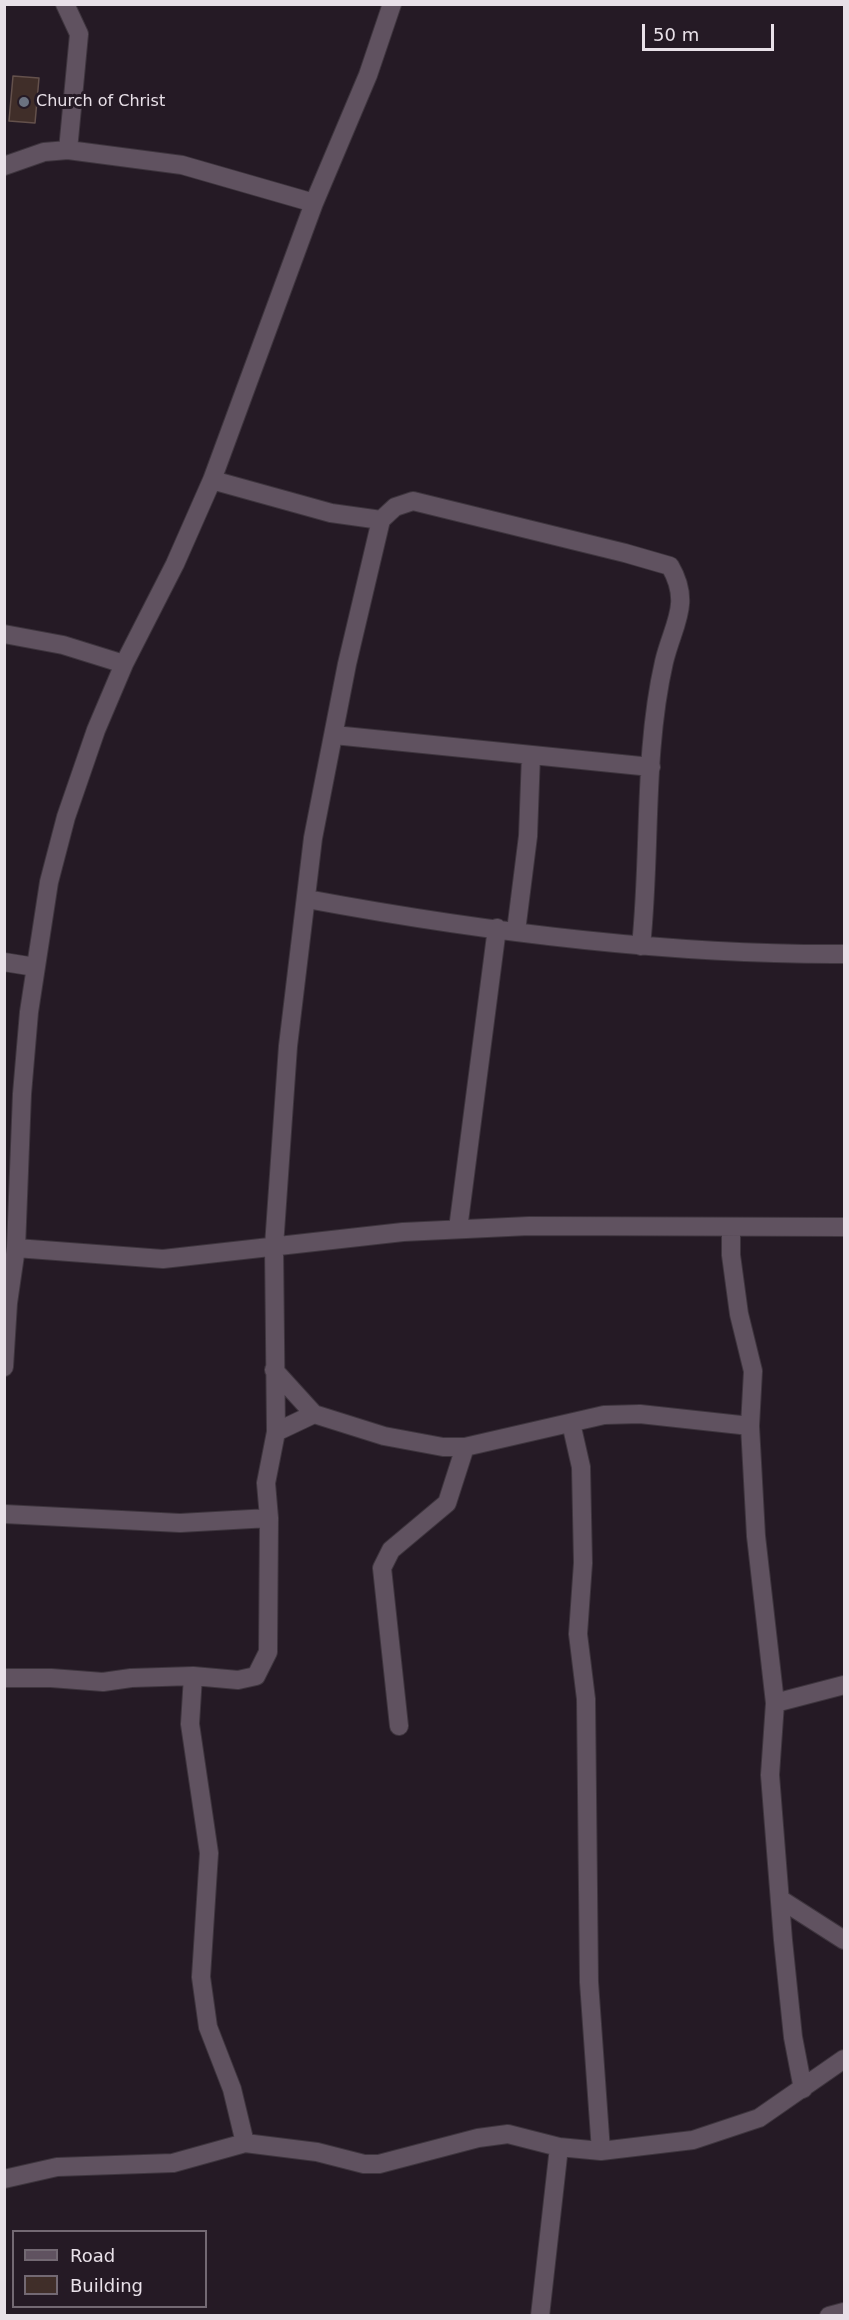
<!DOCTYPE html>
<html>
<head>
<meta charset="utf-8">
<style>
	body { margin:0 }
	#map { position:relative; width:849px; height:2320px; overflow:hidden; background:#251a25; font-family:"DejaVu Sans",sans-serif }
	canvas { display:block }
	.frame { position:absolute; inset:0; border:6px solid #e8e0e8; pointer-events:none }
	.legend { position:absolute; left:12px; top:2230px; width:195px; height:78px; box-sizing:border-box; background:#251a25; border:2px solid #736973; margin:0; padding:8px 10px; list-style:none; font-size:18px; color:#e8e0e8 }
	.legend li { display:flex; align-items:center; gap:12px; height:30px }
	.legend b { width:30px; border:2px solid #736973 }
	.scale { position:absolute; left:642px; top:24px; width:132px; height:27px; box-sizing:border-box; border:3px solid #e8e0e8; border-top:0; padding-left:8px; font-size:18px; line-height:21px; white-space:nowrap; color:#e8e0e8; -webkit-text-stroke:4px #251a25; paint-order:stroke }
</style>
</head>
<body>
<div id="map">
<canvas width="849" height="2320"></canvas>
<div class="frame"></div>
<ul class="legend">
<li><b style="height:8px;background:#605260"></b>Road</li>
<li><b style="height:16px;background:#402e29"></b>Building</li>
</ul>
<div class="scale">50 m</div>
</div>
<script>
const g = document.querySelector('canvas').getContext('2d');
g.lineJoin = 'round';
function paint(path, color) { g.fillStyle = color; g.fill(path, 'evenodd'); }
function stroke(path, color, width, dash) { g.strokeStyle = color; g.lineWidth = width; g.lineCap = dash ? 'butt' : 'round'; g.setLineDash(dash || []); g.stroke(path); }
function label(font, color, halo, rows, align = 'center') {
  g.font = font + ' "DejaVu Sans",sans-serif'; g.lineWidth = 6; g.setLineDash([]); g.textBaseline = 'middle'; g.strokeStyle = halo; g.fillStyle = color; for (const [text, x, y, turn = 0] of rows) {
    g.save(); g.translate(x, y); g.rotate((+turn || 0) * Math.PI / 180); g.textAlign = isNaN(turn) ? turn : align; if (halo) g.strokeText(text, 0, 0); g.fillText(text, 0, 0); g.restore();
  }
}
const building = new Path2D(`
	M13 76 39 78 35 123 9 121Z`);
const street = new Path2D(`
	M65 4 79 34 68 150
	M4 166 44 152 68 150 182 165 314 203
	M381 520 395 507 413 501 625 553 670 566C692 604 673 624 664 662 643 754 651 852 641 946
	M4 634 63 645 124 664
	M334 735 651 767
	M307 899C484 932 664 955 844 954
	M516 931 528 836 531 755
	M4 962 35 967
	M731 1228V1255L739 1314 753 1371 750 1426 756 1536 775 1703 770 1775 783 1940 793 2037 803 2089
	M458 1229 497 928
	M16 1248 163 1259 403 1232 529 1226 844 1227
	M4 1367 8 1303 16 1248 22 1094 29 1012 49 882 66 817 96 730 124 664 175 564 212 480 314 203 368 75 392 4
	M274 1370 314 1414 384 1436 443 1447H465L604 1415 640 1414 750 1426
	M571 1423 581 1467 583 1563 578 1634 586 1699 589 1982 601 2151
	M276 1432 314 1414
	M4 1514 180 1523 269 1518 266 1483 276 1432 274 1246 288 1046 313 838 347 664 381 520 331 513 212 480
	M193 1676 190 1724 209 1853 201 1977 208 2027 232 2089 245 2143 317 2152 364 2164H379L478 2138 508 2134 559 2147 601 2151 693 2140 759 2118 844 2059
	M4 1678H51L103 1682 131 1678 193 1676 238 1680 256 1676 268 1652 269 1518
	M775 1703 844 1685
	M399 1726 382 1568 391 1550 447 1503 465 1447
	M780 1899 844 1940
	M4 2179 57 2167 173 2163 245 2143
	M540 2316 559 2147
	M829 2316 844 2312`);
const markers = [
	[24,102,6,"#6b7280"]
];
const poiNames = [
	["Church of Christ",36,102]
];
paint(building, '#402e29');
stroke(building, '#64514c', 1.5);
stroke(street, '#3e353e', 20);
stroke(street, '#605260', 18);
for (const [x, y, r, color] of markers) { const dot = new Path2D(); dot.arc(x, y, r, 0, 2 * Math.PI); g.fillStyle = color; g.fill(dot); stroke(dot, '#251a25', 2); }
label('16px', '#e8e0e8', '#251a25', poiNames, 'left');
</script>
</body>
</html>
